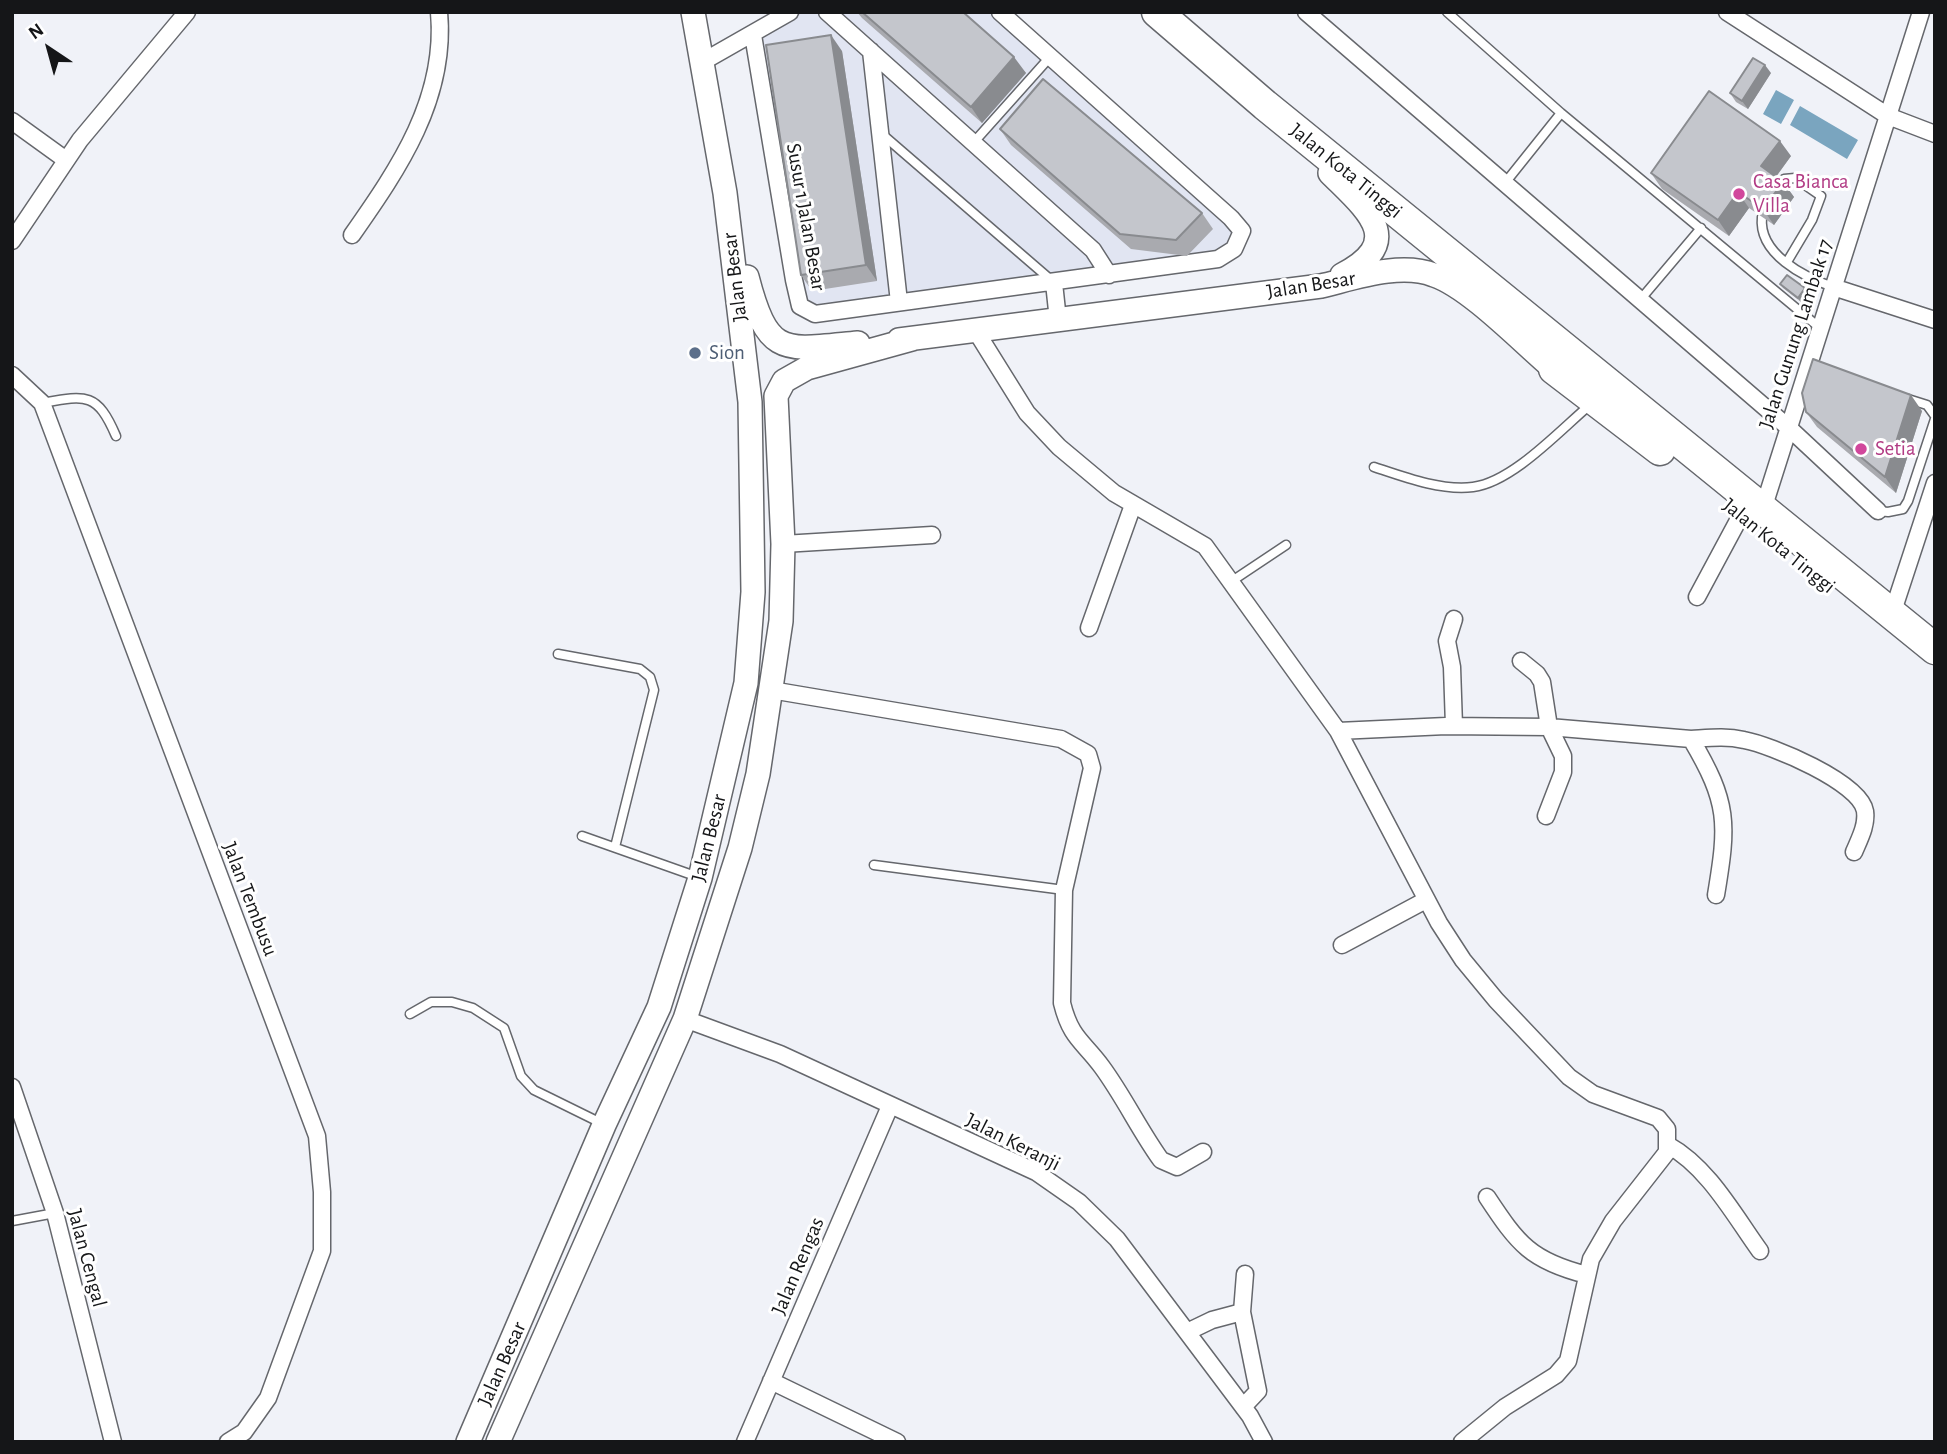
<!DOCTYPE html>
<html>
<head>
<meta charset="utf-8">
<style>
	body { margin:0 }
	#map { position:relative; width:1947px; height:1454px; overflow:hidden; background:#f0f2f8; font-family:"Alegreya Sans",sans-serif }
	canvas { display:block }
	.frame { position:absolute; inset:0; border:14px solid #151618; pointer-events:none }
	.north { position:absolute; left:14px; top:14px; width:70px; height:70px; -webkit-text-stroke:5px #fff; paint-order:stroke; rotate:324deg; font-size:19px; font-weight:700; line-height:28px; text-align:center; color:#151618 }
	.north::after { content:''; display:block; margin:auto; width:24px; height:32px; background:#151618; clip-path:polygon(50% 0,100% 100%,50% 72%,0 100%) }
</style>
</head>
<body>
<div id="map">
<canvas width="1947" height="1454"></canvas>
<div class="frame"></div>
<div class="north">N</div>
</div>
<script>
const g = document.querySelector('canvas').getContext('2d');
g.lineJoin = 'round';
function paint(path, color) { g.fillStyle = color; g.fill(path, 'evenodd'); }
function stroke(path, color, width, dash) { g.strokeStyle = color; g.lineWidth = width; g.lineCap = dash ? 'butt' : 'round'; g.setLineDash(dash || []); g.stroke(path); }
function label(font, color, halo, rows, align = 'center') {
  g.font = font + ' "Alegreya Sans",sans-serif'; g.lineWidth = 6; g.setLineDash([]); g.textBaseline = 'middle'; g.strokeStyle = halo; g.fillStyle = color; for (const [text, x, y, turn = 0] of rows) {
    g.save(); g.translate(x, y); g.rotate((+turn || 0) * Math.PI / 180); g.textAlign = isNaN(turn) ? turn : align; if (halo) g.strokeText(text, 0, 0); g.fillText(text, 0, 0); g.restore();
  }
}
const built = new Path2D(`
	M777 12H1012L1236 212 1239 252 795 309 745 32Z`);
const water = new Path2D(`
	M1776 90 1794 100 1781 124 1763 114Z
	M1800 106 1858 140 1847 159 1790 125Z`);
const lane = new Path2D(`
	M1447 12 1561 113 1820 328
	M883 135 1051 280
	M974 142 1050 57
	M1505 183 1561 113
	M1778 187 1784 179 1795 178 1821 196 1812 220 1787 262
	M1762 217C1758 254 1804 277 1833 287
	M1640 300 1701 228
	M1908 399 1927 405 1935 416
	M42 403C86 395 97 392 116 436
	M1374 467C1404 477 1441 491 1473 487 1513 482 1561 429 1591 404
	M1878 511 1888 512 1903 509 1908 501 1935 419
	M1232 581 1286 545
	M558 654 640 669 650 677 654 690 615 847
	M582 836 698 877
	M874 865 1064 890
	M410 1014 431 1002H452L473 1008 504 1028 521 1076 534 1090 601 1123
	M12 1221 55 1213`);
const street = new Path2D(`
	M827 12 1093 250 1109 275
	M1306 12 1789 428 1878 511
	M1727 12 1888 116 1935 134
	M753 35 794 280 800 306 815 314 1218 259 1234 249 1242 231 1231 218 1000 12
	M871 51 899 302
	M704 61 790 12
	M12 121 66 160
	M352 235C399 168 447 98 439 12
	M12 241 80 140 187 12
	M1054 283 1058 320
	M1833 287 1935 320
	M974 328 1027 413 1059 447 1114 493 1205 546 1338 731 1439 923 1463 960 1496 1000 1569 1077 1593 1094 1658 1118 1667 1129V1152L1613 1221 1591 1259 1568 1361 1556 1375 1505 1407 1462 1442
	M12 375 42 403 317 1136 322 1192V1251L268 1398 244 1432 228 1442
	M1763 509 1921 12
	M783 544 932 535
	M1697 597 1741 515
	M1892 614 1935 483
	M1454 619 1447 641 1452 667 1454 726
	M1089 628 1133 505
	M1521 661 1537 674 1542 682 1549 727 1563 756V772L1546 816
	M771 690 1061 739 1088 754 1092 768 1064 890 1062 1003C1071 1039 1083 1041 1102 1067 1124 1097 1140 1131 1161 1160L1177 1167 1203 1152
	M1338 731 1446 726 1549 727 1691 739C1729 803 1728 823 1716 895
	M1691 739C1709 738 1726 736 1744 740 1771 745 1860 782 1865 811 1867 825 1860 838 1854 852
	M1342 945 1426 900
	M685 1019 780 1054 1036 1172 1079 1202 1117 1239 1250 1416 1264 1442
	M12 1087 55 1213 113 1442
	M1668 1145C1708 1167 1734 1215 1760 1251
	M1487 1197C1518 1244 1531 1261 1587 1275
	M1187 1332 1212 1320 1242 1312
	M771 1381 897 1442
	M1243 1407 1258 1391 1242 1312 1245 1274
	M745 1442 890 1106`);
const secondary = new Path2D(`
	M1330 173C1366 209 1408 241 1342 275
	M747 277C768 358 783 350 858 343
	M899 340 1321 286C1355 278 1400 262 1434 275 1470 287 1524 344 1554 369
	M468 1442 604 1125 659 1007 700 878 746 683 753 592 750 402 725 193 693 12
	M498 1442 685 1019 740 848 758 774 781 621 783 544 776 396 784 381 807 368 912 339`);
const highway = new Path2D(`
	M1157 12 1265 105 1935 649
	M1554 369 1660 450`);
const wall = new Path2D(`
	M857 12H963L1026 73 982 123 862 18Z
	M842 51 877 281 812 291 801 275Z
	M1771 73 1748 109 1736 102 1730 93Z
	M1000 129 1202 213 1213 229 1187 256 1131 249 1011 145Z
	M1791 156 1776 177 1783 182 1794 197 1774 225 1749 208 1729 236 1662 189 1651 173Z
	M1780 284 1805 288 1808 292 1801 302 1783 288Z
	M1922 411 1896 493 1817 427 1806 412Z`);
const shadedWall = new Path2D(`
	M831 35 842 51 877 281 866 265Z
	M1014 57 1026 73 982 123 971 107Z
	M1765 65 1771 73 1748 109 1742 101Z
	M1780 141 1791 156 1772 182 1761 166Z
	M1783 182 1794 197 1774 225 1763 209Z
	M1738 192 1749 208 1729 236 1718 220Z
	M1805 288 1808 292 1801 302 1798 298Z
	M1911 395 1922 411 1896 493 1885 477Z`);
const building = new Path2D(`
	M862 12H963L1014 57 971 107Z
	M831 35 866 265 801 275 766 45Z
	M1753 58 1765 65 1742 101 1730 93Z
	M1043 79 1202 213 1176 240 1120 234 1000 129Z
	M1709 91 1780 141 1761 166 1783 182 1763 209 1738 192 1718 220 1651 173Z
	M1787 275 1805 288 1798 298 1780 284Z
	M1813 359 1911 395 1885 477 1806 412 1802 393Z`);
const markers = [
	[1739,194,7,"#d1479c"],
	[695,353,7,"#5c6f8a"],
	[1861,449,7,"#d1479c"]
];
const streetNames = [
	["Jalan Kota Tinggi",1346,171,39],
	["Susur 1 Jalan Besar",806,217,80],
	["Jalan Besar",735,277,-97],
	["Jalan Besar",1311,285,-9],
	["Jalan Gunung Lambak 17",1796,334,-72],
	["Jalan Kota Tinggi",1779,546,39],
	["Jalan Besar",709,838,-76],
	["Jalan Tembusu",250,899,69],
	["Jalan Keranji",1013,1142,27],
	["Jalan Cengal",87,1258,75],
	["Jalan Rengas",798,1266,-67],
	["Jalan Besar",502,1364,-66]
];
const hotelNames = [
	["Casa Bianca",1753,182],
	["Villa",1753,206],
	["Setia",1875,449]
];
const serviceNames = [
	["Sion",709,353]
];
paint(built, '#e1e5f2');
paint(water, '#7aa5bf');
stroke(lane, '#65676c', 11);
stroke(street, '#65676c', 19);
stroke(secondary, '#65676c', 26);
stroke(highway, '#65676c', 33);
stroke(lane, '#fff', 8);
stroke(street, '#fff', 16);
stroke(secondary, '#fff', 23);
stroke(highway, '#fff', 30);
paint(wall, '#a9aaaf');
paint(shadedWall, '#898b8f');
paint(building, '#c4c6cc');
stroke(building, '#898b8f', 2);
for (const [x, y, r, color] of markers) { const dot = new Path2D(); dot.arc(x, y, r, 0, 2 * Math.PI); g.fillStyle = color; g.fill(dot); stroke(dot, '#fff', 2.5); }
label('21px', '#151618', '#fff', streetNames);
label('21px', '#b23c85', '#fff', hotelNames, 'left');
label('21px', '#4e5e75', '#fff', serviceNames, 'left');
</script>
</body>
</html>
